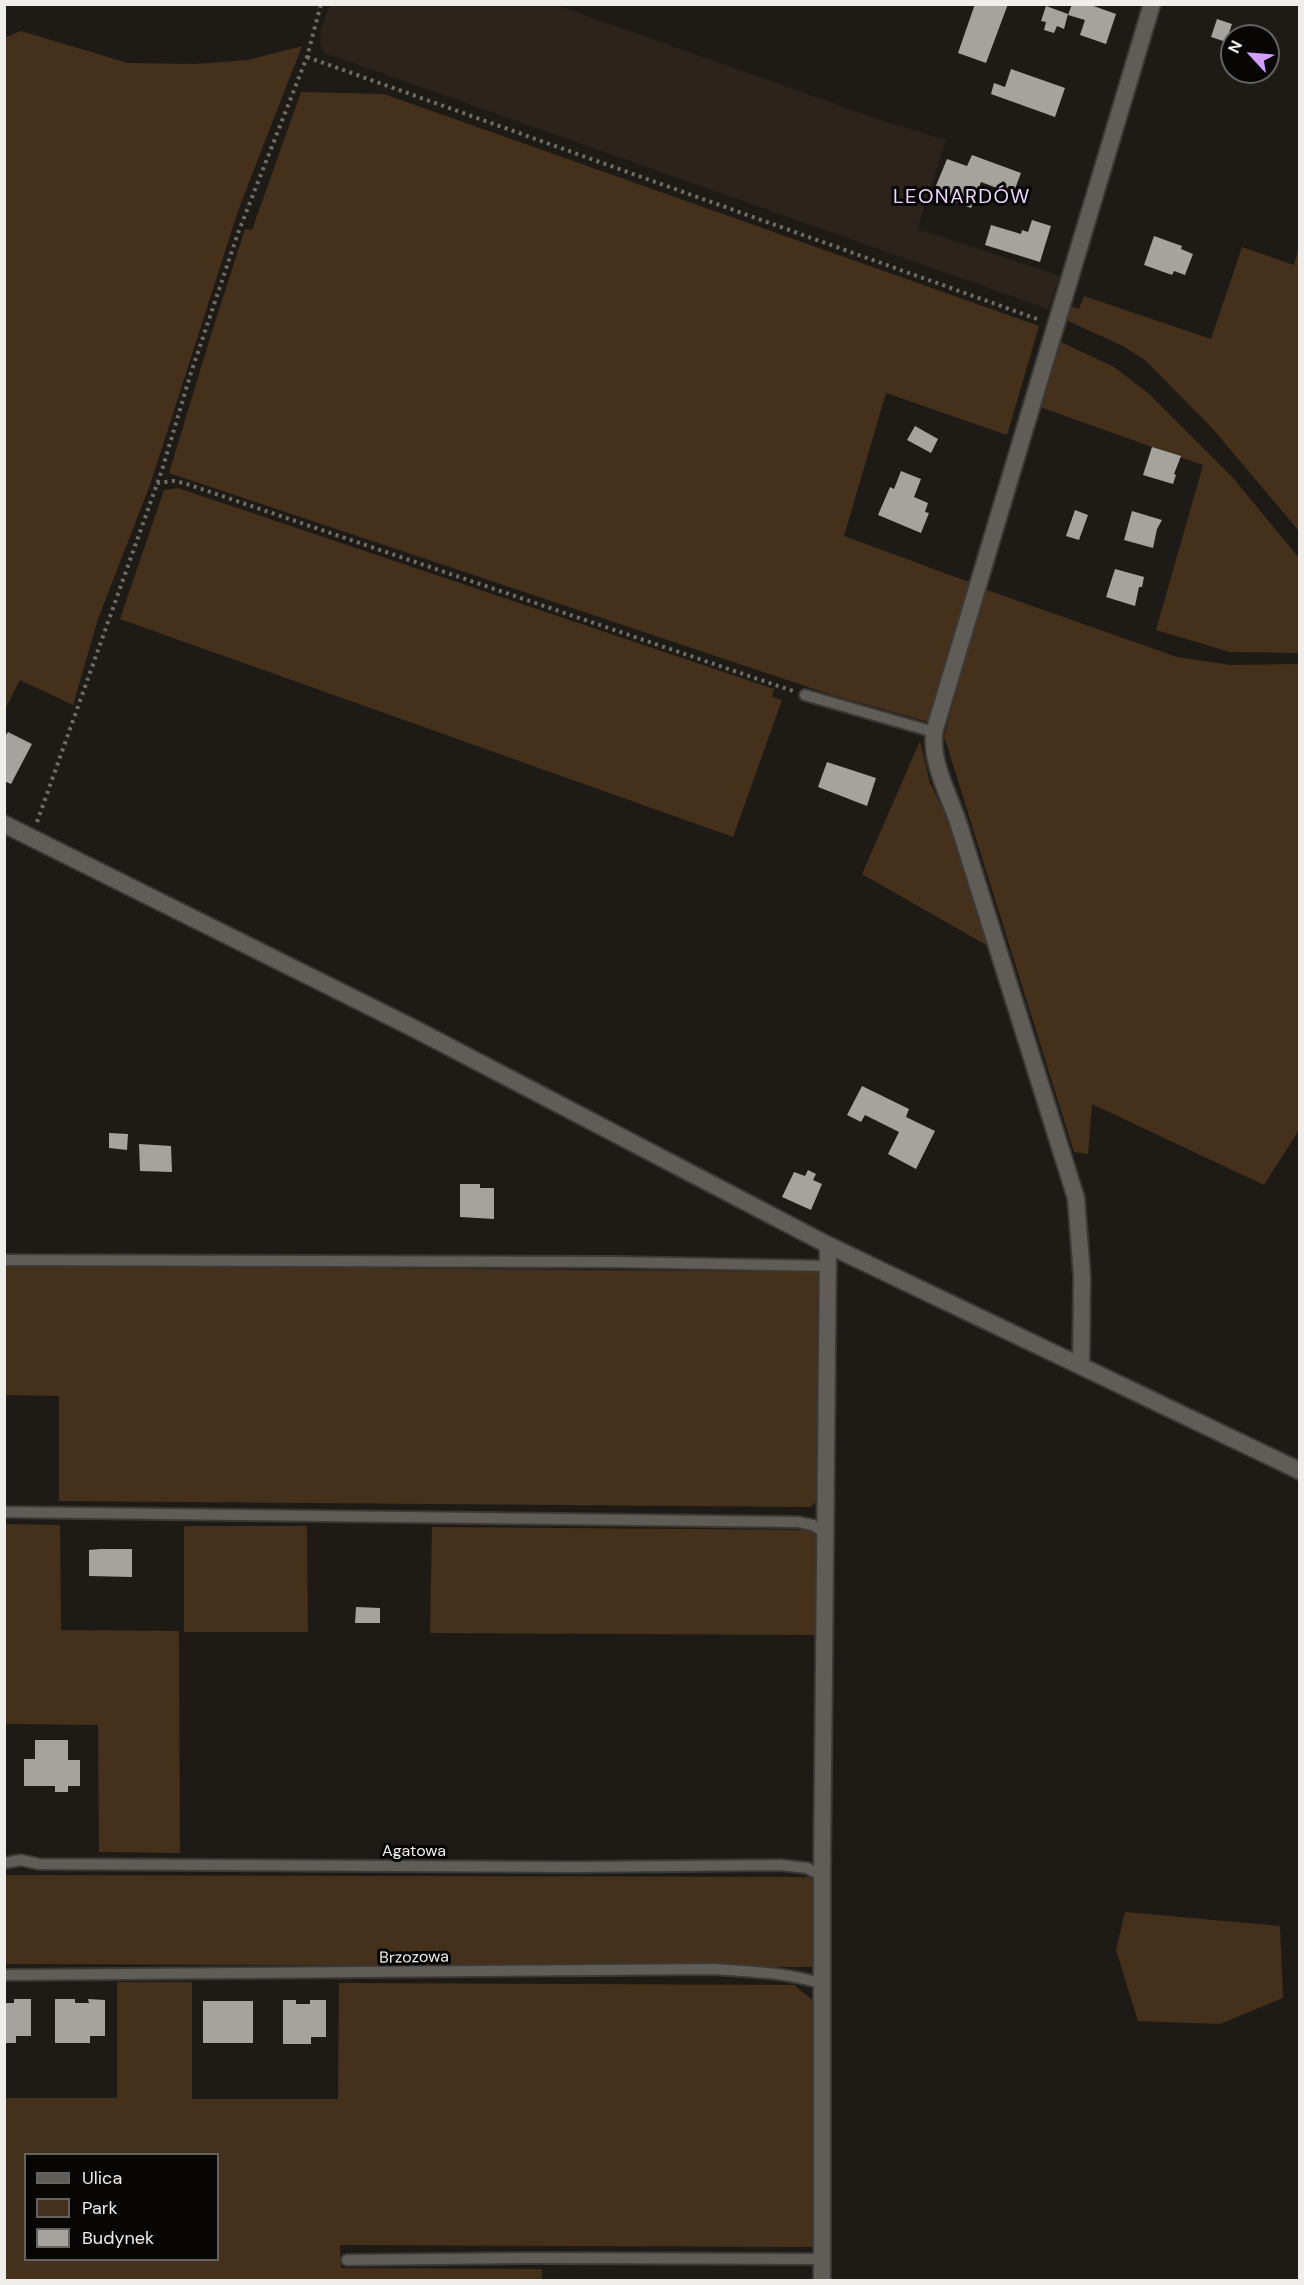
<!DOCTYPE html>
<html>
<head>
<meta charset="utf-8">
<style>
	body { margin:0 }
	#map { position:relative; width:1304px; height:2285px; overflow:hidden; background:#1e1b17; font-family:"DM Sans",sans-serif }
	canvas { display:block }
	.frame { position:absolute; inset:0; border:6px solid #f0eeeb; pointer-events:none }
	.legend { position:absolute; left:24px; top:2153px; width:195px; height:108px; box-sizing:border-box; background:#070605; border:2px solid #646361; margin:0; padding:8px 10px; list-style:none; font-size:18px; color:#f0eeeb }
	.legend li { display:flex; align-items:center; gap:12px; height:30px }
	.legend b { width:30px; border:2px solid #646361 }
	.north { position:absolute; left:1220px; top:24px; width:60px; height:60px; box-sizing:border-box; background:#070605; border:2px solid #646361; border-radius:50%; rotate:296deg; font-size:16px; font-weight:700; line-height:24px; text-align:center; color:#f0eeeb }
	.north::after { content:''; display:block; margin:auto; width:21px; height:27px; background:#d29dfd; clip-path:polygon(50% 0,100% 100%,50% 72%,0 100%) }
</style>
</head>
<body>
<div id="map">
<canvas width="1304" height="2285"></canvas>
<div class="frame"></div>
<ul class="legend">
<li><b style="height:8px;background:#605c58"></b>Ulica</li>
<li><b style="height:16px;background:#45311b"></b>Park</li>
<li><b style="height:16px;background:#a6a29d"></b>Budynek</li>
</ul>
<div class="north">N</div>
</div>
<script>
const g = document.querySelector('canvas').getContext('2d');
g.lineJoin = 'round';
function paint(path, color) { g.fillStyle = color; g.fill(path, 'evenodd'); }
function stroke(path, color, width, dash) { g.strokeStyle = color; g.lineWidth = width; g.lineCap = dash ? 'butt' : 'round'; g.setLineDash(dash || []); g.stroke(path); }
function label(font, color, halo, rows, align = 'center') {
  g.font = font + ' "DM Sans",sans-serif'; g.lineWidth = 6; g.setLineDash([]); g.textBaseline = 'middle'; g.strokeStyle = halo; g.fillStyle = color; for (const [text, x, y, turn = 0] of rows) {
    g.save(); g.translate(x, y); g.rotate((+turn || 0) * Math.PI / 180); g.textAlign = isNaN(turn) ? turn : align; if (halo) g.strokeText(text, 0, 0); g.fillText(text, 0, 0); g.restore();
  }
}
const built = new Path2D(`
	M330 5H556L886 122 946 140 917 229 1060 276 1048 309 325 53 320 43 321 29Z`);
const green = new Path2D(`
	M21 31 128 63 195 64 248 60 302 46 239 208 151 482 98 619 73 705 20 680 5 709 4 38Z
	M301 92 384 94 1039 326 1007 435 886 393 844 536 969 582 928 722 832 695 169 473 210 338 245 229 252 230Z
	M1242 247 1294 265 1299 247V531L1212 428 1145 360 1123 346 1066 320 1070 306 1079 309 1084 296 1211 339Z
	M1061 342 1114 367 1148 393 1233 478 1299 558V653L1230 652 1156 630 1203 465 1040 407Z
	M178 488 774 689 772 697 782 700 733 837 120 619 164 490Z
	M984 589 1177 657 1231 665 1299 664V1130L1264 1185 1092 1104 1088 1154 1074 1152 944 736Z
	M920 741 930 783 952 828 988 946 862 874Z
	M5 1265 818 1272 817 1501 811 1507 59 1501V1396L5 1395Z
	M5 1524 60 1525 61 1630 179 1631 180 1853 99 1852 98 1725 5 1724Z
	M184 1526H307L308 1632H184Z
	M432 1527 811 1530 817 1536V1635L430 1633Z
	M5 1875 814 1877 815 1967 5 1964Z
	M1125 1912 1280 1926 1283 1998 1220 2024 1138 2021 1116 1950Z
	M117 1982H192V2099H338L339 1983 794 1985 815 2002 813 2247 340 2245 341 2268 542 2269V2280H5V2098H117ZM26 2154H218V2260H26Z`);
const building = new Path2D(`
	M975 4H1008L986 63 958 53Z
	M1072 4H1088L1116 14 1106 44 1080 35 1085 20 1068 15Z
	M1046 6 1068 14 1064 29 1057 26 1054 33 1044 30 1046 22 1041 21Z
	M1217 19 1232 24 1226 42 1211 37Z
	M1011 69 1065 88 1055 117 991 94 994 83 1005 87Z
	M972 155 1021 173 1013 194 981 182 971 208 933 193 947 159 967 166Z
	M1032 220 1051 226 1040 262 985 245 991 225 1021 234 1022 230 1028 232Z
	M1154 236 1182 246 1181 249 1193 254 1185 275 1174 271 1172 275 1144 265Z
	M915 426 938 439 931 453 907 440Z
	M1152 447 1181 456 1174 474 1176 475 1173 484 1143 475Z
	M901 471 921 479 914 497 928 503 925 512 929 513 921 533 878 515 890 487 894 489Z
	M1075 510 1088 515 1079 540 1066 536Z
	M1132 511 1162 520 1157 529 1153 548 1124 540Z
	M1115 569 1144 577 1142 587H1139L1135 606 1106 597Z
	M8 732 32 744 11 784 4 781V738Z
	M827 762 876 778 867 806 818 787Z
	M862 1086 909 1109 906 1117 935 1131 916 1169 888 1154 899 1132 865 1115 861 1122 847 1115Z
	M109 1133 128 1134 127 1150 109 1148Z
	M139 1144 171 1146 172 1172 140 1171Z
	M808 1170 816 1174 813 1180 822 1184 811 1210 782 1197 794 1172 805 1176Z
	M460 1184H480V1188H494V1219L460 1217Z
	M100 1549H132V1577L89 1576V1550Z
	M356 1607 380 1608V1623H355Z
	M35 1740H68V1760H80V1786H68V1792H55V1786H24V1759H35Z
	M14 1999H31V2036H16V2043H4V2003H14Z
	M55 1999H75V2003H89L88 1999 105 2000V2036H90V2043H55Z
	M283 2000H296V2004H310V2000H326V2037H311V2044H283Z
	M203 2001H253V2043H203Z`);
const path = new Path2D(`
	M307 57 1040 320
	M157 483 173 481 184 483 793 691
	M37 822 162 470 190 376 238 233 307 57 321 4`);
const service = new Path2D(`
	M805 695 934 732
	M4 1260 617 1262 826 1266
	M4 1512 798 1522 813 1525 824 1533
	M4 1863 21 1860 39 1864 575 1867 781 1865 807 1868 822 1876
	M4 1975 714 1969C751 1972 787 1972 822 1984
	M347 2260 528 2258 822 2259`);
const minor = new Path2D(`
	M4 824 415 1029 828 1245 1300 1471
	M1081 1365 1082 1276 1076 1198 958 822C948 793 931 763 934 732L1152 4
	M822 2280V1876L828 1245`);
const streetNames = [
	["Agatowa",414,1852],
	["Brzozowa",414,1958,-1]
];
const quarterNames = [
	["LEONARDÓW",962,198]
];
paint(built, '#2c241c');
paint(green, '#45311b');
paint(building, '#a6a29d');
stroke(service, '#3b3937', 14);
stroke(minor, '#3b3937', 20);
stroke(path, '#706d69', 4, [3, 4.5]);
stroke(service, '#605c58', 10);
stroke(minor, '#605c58', 16);
label('16px', '#f0eeeb', '#070605', streetNames);
g.letterSpacing = '1.5px';
label('20px', '#ead5fe', '#070605', quarterNames);
g.letterSpacing = '0px';
</script>
</body>
</html>
